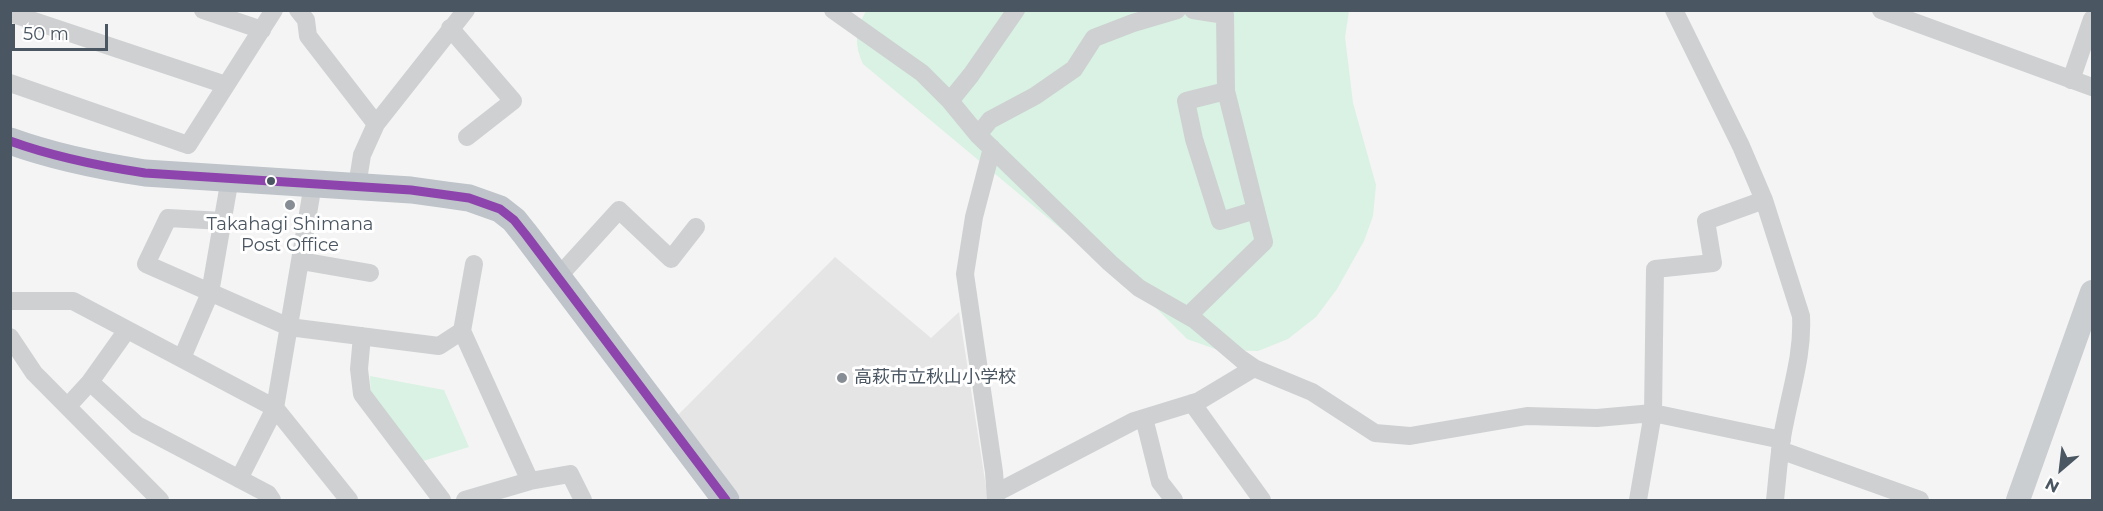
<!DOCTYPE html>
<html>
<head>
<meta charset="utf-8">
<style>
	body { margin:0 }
	#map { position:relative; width:2103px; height:511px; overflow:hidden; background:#f4f4f4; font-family:Montserrat,sans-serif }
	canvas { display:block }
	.frame { position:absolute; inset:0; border:12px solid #4a5661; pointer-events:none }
	.north { position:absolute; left:2031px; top:439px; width:60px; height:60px; -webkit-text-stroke:4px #fff; paint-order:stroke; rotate:208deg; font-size:16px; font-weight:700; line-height:24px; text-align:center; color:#4a5661 }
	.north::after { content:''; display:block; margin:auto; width:21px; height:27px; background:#4a5661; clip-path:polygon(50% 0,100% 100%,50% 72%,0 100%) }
	.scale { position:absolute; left:12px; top:24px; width:96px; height:27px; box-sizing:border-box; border:3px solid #4a5661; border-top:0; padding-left:8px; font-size:18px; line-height:21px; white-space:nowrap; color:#4a5661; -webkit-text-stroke:4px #fff; paint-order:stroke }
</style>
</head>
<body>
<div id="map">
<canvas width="2103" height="511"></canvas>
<div class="frame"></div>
<div class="north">N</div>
<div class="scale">50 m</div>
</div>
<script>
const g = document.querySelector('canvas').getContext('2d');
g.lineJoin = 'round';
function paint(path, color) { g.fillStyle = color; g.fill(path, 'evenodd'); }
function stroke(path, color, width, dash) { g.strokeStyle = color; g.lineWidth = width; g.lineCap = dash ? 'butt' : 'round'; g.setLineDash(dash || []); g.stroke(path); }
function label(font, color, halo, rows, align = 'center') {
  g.font = font + ' Montserrat,"Noto Sans JP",sans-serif'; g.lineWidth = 6; g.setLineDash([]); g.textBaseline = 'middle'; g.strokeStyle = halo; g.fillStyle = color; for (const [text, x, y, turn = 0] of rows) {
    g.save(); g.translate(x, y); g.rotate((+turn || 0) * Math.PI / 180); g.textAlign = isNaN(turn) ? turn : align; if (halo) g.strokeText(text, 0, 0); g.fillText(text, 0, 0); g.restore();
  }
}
const education = new Path2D(`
	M835 257 931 338 959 312 988 500H741L676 417Z`);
const green = new Path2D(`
	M866 11H1349L1345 37 1353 103 1376 185 1373 216 1364 241 1337 289 1316 317 1288 339 1258 351 1218 350 1187 339 1156 308 863 64C854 45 855 30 866 11Z
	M370 376 444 390 469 447 423 461 371 399Z`);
const minor = new Path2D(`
	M203 10 262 30
	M298 10 306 20 308 36 376 124
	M833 10 922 73 950 101 978 135 1110 263 1139 288 1195 320 1241 359 1254 368 1312 392 1375 433 1410 436 1527 416 1597 418 1653 413 1782 440
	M1674 10 1741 146 1764 200 1801 316C1803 353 1792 386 1785 422 1779 448 1778 474 1775 500
	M1881 10 2092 87
	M10 13 226 85
	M450 28 513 101 467 137
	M2071 80 2092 19
	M10 83 188 145 274 10
	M1226 91 1186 101 1194 139 1220 221 1256 210
	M950 101 971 75 1016 10
	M978 135 990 120 1035 96 1074 69 1094 38 1133 23 1177 10
	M992 148 974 217 965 274 994 472 996 500
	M357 186 362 155 376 124 466 10
	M223 221 168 218 146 264 289 327 439 346 462 331 530 481
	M301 261 370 273
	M558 277 619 210 671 259 696 227
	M10 301H73L275 408 349 500
	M1188 316 1264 242 1226 91 1225 15 1193 10
	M462 331 474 264
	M362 336 359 369 362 394 442 500
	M10 337 34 373 160 500
	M182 358 210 293 230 178
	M90 382 127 330
	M1192 403 1262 500
	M68 406 90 382 137 425 268 494 272 500
	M1144 418 1160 482 1174 500
	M1780 450 1920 500
	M239 479 275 408 313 184
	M996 493 1134 421 1199 401 1254 368
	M465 500 530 481 570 474 583 500
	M1638 500 1653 413 1655 269 1713 263 1706 221 1764 200`);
const major = new Path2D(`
	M2018 500 2092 292`);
const highway = new Path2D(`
	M10 141C54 157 99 166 145 173L411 190 447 195 469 198 500 209 514 220 526 235 726 500`);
const bus1 = new Path2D(`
	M10 141C54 157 99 166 145 173L411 190 447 195 469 198 500 209 514 220 526 235 726 500`);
const markers = [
	[271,181,5,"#4a5661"],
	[290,205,6,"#868d94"],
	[842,378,6,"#868d94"]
];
const poiNames = [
	["Takahagi Shimana",290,225],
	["Post Office",290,246],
	["高萩市立秋山小学校",854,378,"left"]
];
paint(education, '#e6e5e6');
paint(green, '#d9f2e3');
stroke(minor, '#ced0d2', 18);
stroke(major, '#caced1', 24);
stroke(highway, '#bec4c9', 27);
stroke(bus1, '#8e44ad', 9);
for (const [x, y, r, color] of markers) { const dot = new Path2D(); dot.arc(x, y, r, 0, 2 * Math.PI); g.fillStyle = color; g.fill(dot); stroke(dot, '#fff', 2); }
label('18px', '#4a5661', '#fff', poiNames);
</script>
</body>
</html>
